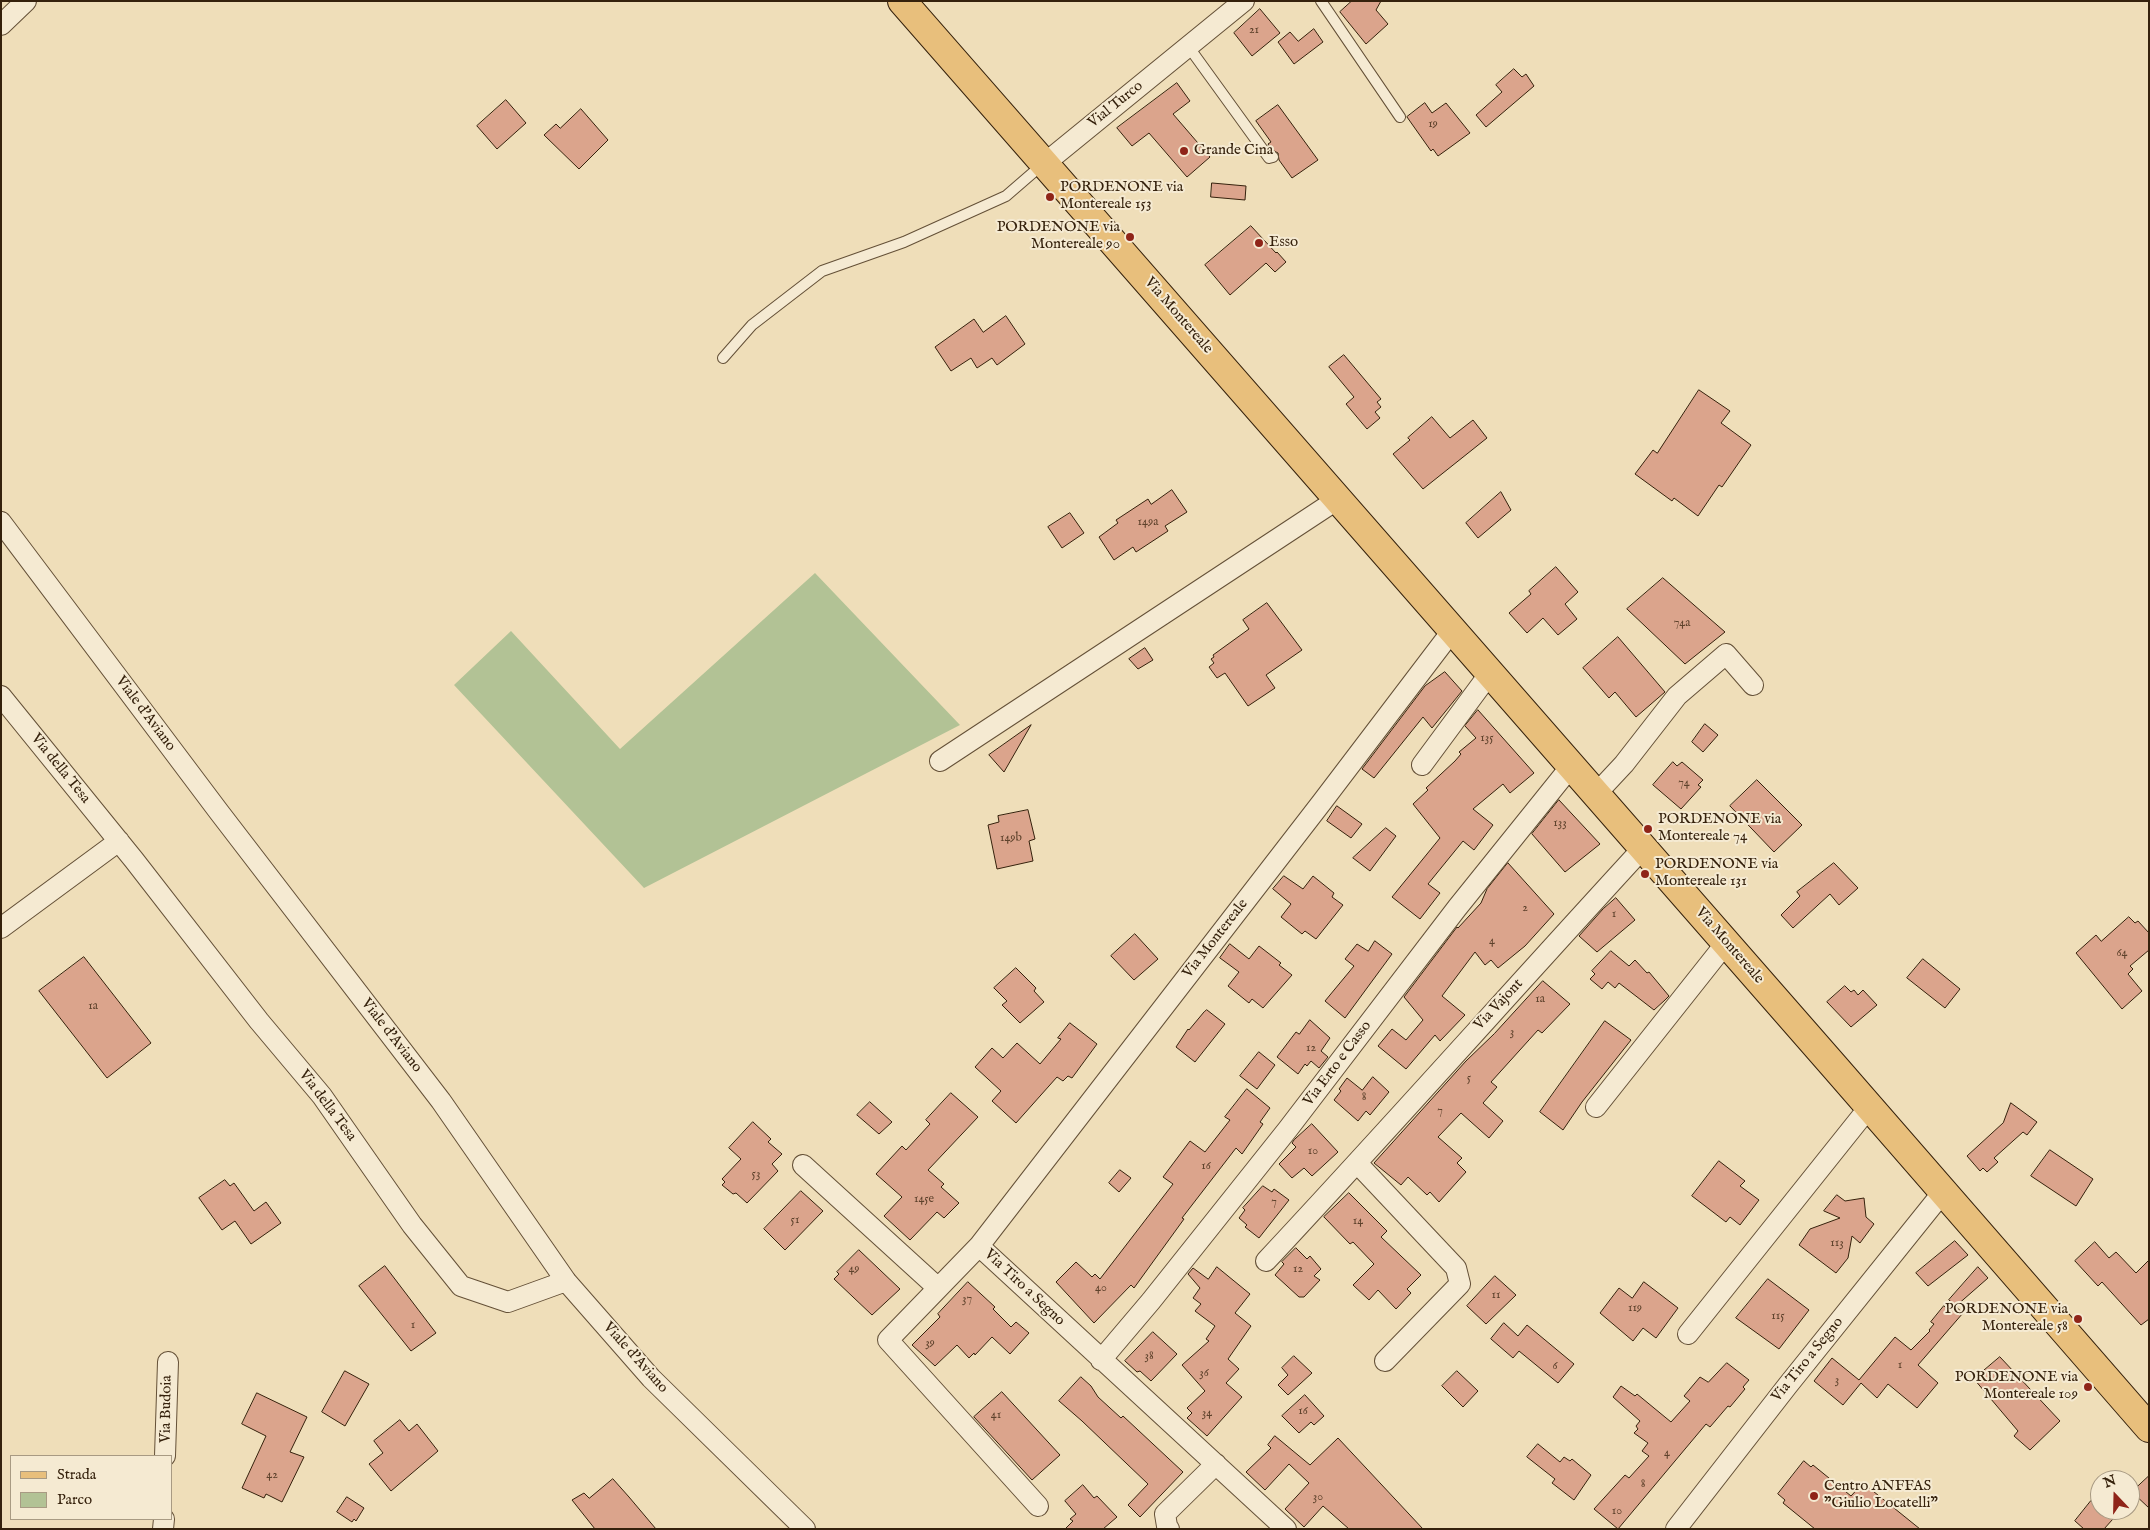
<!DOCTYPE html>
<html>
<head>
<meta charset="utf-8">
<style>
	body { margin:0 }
	#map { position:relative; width:2150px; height:1530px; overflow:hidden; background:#efdeb9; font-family:"IM FELL English",serif }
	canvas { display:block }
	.frame { position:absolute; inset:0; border:2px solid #35210c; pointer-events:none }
	.legend { position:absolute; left:10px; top:1455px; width:162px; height:65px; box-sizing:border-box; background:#f5ead2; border:1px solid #a89a83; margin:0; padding:6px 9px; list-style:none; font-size:15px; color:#35210c }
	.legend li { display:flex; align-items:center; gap:10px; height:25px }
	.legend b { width:25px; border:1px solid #a89a83 }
	.north { position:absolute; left:2090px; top:1470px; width:50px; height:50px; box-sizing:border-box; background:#f5ead2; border:1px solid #a89a83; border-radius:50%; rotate:339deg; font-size:14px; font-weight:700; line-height:20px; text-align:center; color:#35210c }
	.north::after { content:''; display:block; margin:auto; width:18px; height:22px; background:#8f2418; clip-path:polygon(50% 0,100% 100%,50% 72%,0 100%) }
</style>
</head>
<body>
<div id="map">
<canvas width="2150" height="1530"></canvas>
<div class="frame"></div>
<ul class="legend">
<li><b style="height:6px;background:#e8bf7c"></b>Strada</li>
<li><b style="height:14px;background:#b2c295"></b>Parco</li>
</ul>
<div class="north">N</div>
</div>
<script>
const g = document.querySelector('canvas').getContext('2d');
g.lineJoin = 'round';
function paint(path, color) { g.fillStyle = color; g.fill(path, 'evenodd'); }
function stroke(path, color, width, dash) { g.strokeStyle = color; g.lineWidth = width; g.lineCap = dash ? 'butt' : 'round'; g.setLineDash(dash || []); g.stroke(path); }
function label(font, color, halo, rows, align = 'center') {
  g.font = font + ' "IM FELL English",serif'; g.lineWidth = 4; g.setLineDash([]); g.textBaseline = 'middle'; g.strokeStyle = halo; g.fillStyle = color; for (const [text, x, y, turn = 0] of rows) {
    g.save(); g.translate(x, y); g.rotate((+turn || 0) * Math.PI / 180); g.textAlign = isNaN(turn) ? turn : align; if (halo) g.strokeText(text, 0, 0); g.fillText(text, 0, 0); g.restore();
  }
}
const green = new Path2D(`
	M815 573 960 725 644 888 454 685 511 631 620 749Z`);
const building = new Path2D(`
	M1352 1H1381L1376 10 1388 24 1366 44 1340 12Z
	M1260 9 1280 33 1252 56 1234 33Z
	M1314 29 1323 42 1294 64 1278 42 1290 32 1298 41Z
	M1514 69 1522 77 1526 74 1534 86 1486 127 1476 115 1502 92 1496 85Z
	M1177 83 1190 101 1173 114 1210 157 1187 177 1149 133 1132 146 1117 128Z
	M506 100 526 123 497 149 477 126Z
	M1425 103 1432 113 1446 103 1470 133 1438 156 1433 149 1431 151 1407 117Z
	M1278 105 1318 160 1292 178 1279 160 1278 153 1272 150 1268 144 1271 142 1256 121Z
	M581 109 608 140 579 169 544 135 556 124 560 128Z
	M1212 183 1246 186 1245 200 1211 197Z
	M1251 226 1276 253 1277 252 1286 262 1275 272 1266 263 1230 295 1205 265Z
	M1006 316 1025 344 997 365 992 358 977 368 971 358 951 371 935 347 974 319 983 332Z
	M1344 355 1381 399 1377 402 1381 407 1375 412 1380 418 1367 429 1346 404 1354 397 1329 367Z
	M1699 390 1730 411 1721 423 1751 445 1722 487 1719 485 1698 516 1674 498 1672 501 1635 474 1653 450 1657 453Z
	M1432 417 1450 438 1473 420 1487 438 1423 489 1393 454 1410 440 1408 438Z
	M1172 490 1187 512 1165 526 1168 531 1136 552 1133 547 1114 560 1099 537 1118 523 1116 520 1148 499 1151 504Z
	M1501 492 1511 510 1478 538 1466 523Z
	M1070 513 1084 533 1062 548 1048 527Z
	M1556 567 1578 592 1565 604 1577 619 1558 635 1543 618 1527 633 1509 613 1531 594 1529 591Z
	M1663 578 1725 632 1685 664 1627 609Z
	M1267 603 1302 650 1266 675 1275 688 1248 706 1225 673 1217 678 1209 667 1214 663 1211 659 1214 657 1213 655 1249 629 1243 620Z
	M1618 637 1665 692 1636 717 1615 692 1609 698 1583 668Z
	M1145 648 1153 660 1138 669 1129 659Z
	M1445 672 1462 691 1432 728 1423 717 1374 778 1362 769 1425 686Z
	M1478 710 1534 773 1510 793 1503 784 1473 809 1493 825 1474 850 1463 841 1428 884 1440 893 1420 919 1392 897 1440 838 1413 804 1428 790 1426 788 1455 761 1461 754 1459 752 1476 738 1465 726Z
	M1705 724 1718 735 1703 752 1692 742Z
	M1031 725 1004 772 989 755Z
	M1673 762 1677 766 1682 762 1703 780 1698 785 1701 787 1681 809 1653 785Z
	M1757 780 1802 825 1774 852 1730 806Z
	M1559 800 1600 844 1565 872 1532 834Z
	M1337 806 1362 824 1351 838 1327 821Z
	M1028 810 1035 839 1029 841 1033 861 997 869 988 825 999 822 998 816Z
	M1386 828 1396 836 1370 871 1353 858Z
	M1508 863 1554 914 1525 946 1498 968 1491 960 1485 965 1475 952 1442 996 1465 1015 1440 1041 1435 1035 1406 1069 1378 1046 1392 1029 1406 1040 1423 1020 1404 997 1457 927 1458 928 1481 903 1487 889Z
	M1834 863 1858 888 1839 905 1830 894 1793 928 1781 915 1800 896 1797 892Z
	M1284 876 1303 889 1313 876 1334 893 1332 897 1343 905 1316 939 1305 931 1302 934 1281 917 1291 904 1273 889Z
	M1616 898 1635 920 1597 952 1579 936 1603 909Z
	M2129 917 2135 923 2138 921 2149 933V950L2130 966 2133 969 2128 974 2142 991 2122 1009 2076 953 2096 935 2101 941Z
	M1135 934 1158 959 1134 980 1111 956Z
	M1375 941 1392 954 1345 1018 1325 1001 1354 966 1345 959 1357 944 1368 951Z
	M1230 944 1249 959 1259 946 1281 963 1279 965 1292 975 1263 1008 1252 999 1249 1003 1228 986 1239 972 1220 958Z
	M1611 951 1629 966 1635 960 1647 973 1649 972 1669 996 1665 1000 1654 1010 1619 983 1615 988 1608 982 1602 989 1590 979 1595 974 1592 971Z
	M84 957 151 1043 107 1078 39 991Z
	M1923 959 1960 989 1945 1008 1907 978Z
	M1016 968 1036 988 1034 991 1044 1002 1020 1023 1002 1005 1007 1001 994 988Z
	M1543 981 1570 1004 1542 1033 1538 1030 1491 1082 1497 1087 1483 1103 1503 1121 1489 1138 1461 1113 1438 1137 1462 1158 1457 1163 1466 1172 1439 1202 1430 1192 1427 1195 1408 1177 1401 1185 1374 1163 1466 1061 1494 1034Z
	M1845 986 1851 992 1854 990 1858 995 1863 990 1877 1005 1851 1027 1827 1002Z
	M1207 1010 1225 1024 1195 1062 1176 1047 1188 1029 1189 1030 1204 1012Z
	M1310 1020 1330 1038 1321 1051 1328 1057 1319 1068 1311 1061 1307 1066 1305 1064 1298 1074 1277 1057 1296 1032 1299 1034Z
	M1605 1021 1631 1040 1582 1102 1563 1130 1540 1112Z
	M1070 1023 1097 1044 1072 1078 1068 1076 1063 1081 1057 1077 1016 1123 992 1101 1001 1091 975 1067 992 1048 1003 1058 1017 1043 1040 1064 1061 1039 1058 1038Z
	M1259 1052 1275 1065 1257 1089 1240 1076Z
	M1373 1077 1389 1092 1370 1115 1366 1111 1358 1121 1334 1100 1341 1091 1339 1089 1347 1078 1362 1090Z
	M1247 1089 1270 1108 1260 1122 1263 1124 1242 1154 1236 1148 1182 1218 1184 1219 1134 1288 1131 1285 1094 1323 1056 1282 1076 1262 1092 1277 1095 1274 1100 1279 1173 1184 1163 1177 1190 1141 1205 1152 1230 1120 1225 1117Z
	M951 1093 978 1117 928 1170 944 1184 941 1187 959 1203 944 1218 937 1212 910 1240 884 1216 902 1197 876 1174 902 1146 906 1150 930 1124 926 1120Z
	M870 1102 892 1122 879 1134 857 1115Z
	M2011 1103 2037 1122 2027 1135 2023 1132 1994 1158 1998 1162 1987 1172 1983 1168 1980 1171 1967 1156 2003 1123Z
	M753 1122 771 1139 768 1142 782 1154 772 1164 778 1171 747 1203 736 1193 733 1194 722 1185 725 1182 722 1179 741 1159 729 1148Z
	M1312 1124 1338 1152 1312 1176 1304 1168 1292 1178 1279 1164 1296 1147 1292 1143 1294 1140Z
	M2050 1150 2093 1179 2076 1206 2031 1176Z
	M1719 1161 1745 1181 1740 1186 1759 1200 1740 1225 1730 1217 1726 1222 1692 1196Z
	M1120 1170 1131 1178 1119 1192 1109 1183Z
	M225 1180 230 1186 234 1183 254 1211 266 1202 281 1223 251 1244 235 1221 222 1230 199 1198Z
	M1263 1186 1272 1192 1274 1189 1289 1200 1259 1238 1245 1227 1247 1225 1239 1218 1245 1210 1243 1208Z
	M801 1191 823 1211 785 1250 764 1229Z
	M1349 1193 1387 1231 1381 1237 1421 1275 1407 1289 1411 1293 1396 1309 1378 1290 1369 1300 1353 1285 1374 1264 1353 1242 1350 1244 1324 1217Z
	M1837 1195 1845 1201 1864 1198 1866 1217 1874 1224 1860 1243 1852 1236 1848 1258 1836 1273 1799 1245 1810 1229 1840 1218 1824 1211Z
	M1955 1241 1968 1255 1928 1286 1916 1273Z
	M2095 1242 2109 1258 2116 1252 2136 1273 2149 1260V1319L2141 1325 2102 1282 2098 1286 2075 1261Z
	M1296 1248 1307 1259 1310 1256 1321 1269 1314 1276 1320 1280 1304 1297H1299L1275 1275 1284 1264 1282 1262Z
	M859 1250 900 1289 872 1315 834 1279 839 1274 837 1272Z
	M385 1266 436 1333 411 1351 359 1286Z
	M1217 1267 1250 1294 1235 1313 1251 1326 1228 1359 1239 1369 1226 1383 1242 1397 1207 1436 1187 1418 1192 1413 1187 1408 1205 1391 1182 1365 1209 1341 1206 1339 1215 1326 1195 1311 1201 1304 1193 1298 1200 1288 1188 1274 1193 1268 1208 1279Z
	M1978 1267 1988 1278 1956 1306 1949 1300Z
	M1495 1276 1516 1295 1486 1324 1467 1306Z
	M1768 1279 1809 1310 1779 1349 1736 1318Z
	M968 1282 995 1307 993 1309 1011 1327 1016 1322 1029 1333 1010 1354 992 1337 975 1355 974 1353 969 1358 957 1345 935 1366 912 1345 940 1317 938 1314Z
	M1644 1282 1678 1308 1656 1338 1643 1328 1633 1341 1600 1313 1619 1288 1632 1298Z
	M1944 1306 1950 1311 1955 1306 1963 1313 1918 1365 1938 1383 1917 1408 1888 1384 1877 1398 1861 1383 1843 1405 1814 1381 1832 1358 1859 1380 1895 1337 1911 1350 1930 1331 1929 1330 1934 1324 1931 1322Z
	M1504 1323 1518 1336 1527 1325 1574 1364 1558 1383 1519 1351 1513 1358 1491 1339Z
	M1153 1332 1177 1354 1151 1381 1140 1371 1137 1372 1125 1361Z
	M1294 1356 1312 1373 1288 1395 1278 1385 1288 1375 1282 1368Z
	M2000 1357 2060 1421 2030 1450 2014 1436 2018 1431 1974 1379Z
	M1727 1363 1749 1380 1743 1387 1745 1389 1730 1407 1728 1406 1710 1427 1706 1424 1618 1529 1594 1509 1625 1475 1629 1478 1649 1456 1642 1451 1648 1443 1634 1433 1638 1429 1636 1426 1640 1421 1613 1397 1621 1386 1635 1396 1637 1394 1671 1422 1690 1401 1684 1396 1700 1377 1708 1382Z
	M345 1371 369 1384 345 1426 322 1412Z
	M1457 1371 1478 1391 1463 1407 1442 1386Z
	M1081 1377 1091 1386 1098 1397 1121 1418 1123 1416 1183 1472 1140 1517 1128 1505 1148 1484 1082 1421 1059 1401Z
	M1002 1392 1060 1455 1032 1480 974 1417Z
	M257 1393 307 1417 290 1452 304 1457 282 1502 266 1494 264 1498 242 1488 266 1436 242 1424Z
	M1305 1395 1324 1416 1314 1425 1311 1422 1299 1433 1282 1416Z
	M400 1420 409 1431 417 1424 438 1451 391 1491 369 1464 383 1453 374 1441Z
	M1275 1436 1310 1465 1338 1438 1423 1529H1349L1323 1506 1304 1527 1285 1509 1309 1483 1289 1464 1265 1490 1246 1472 1271 1448 1268 1445Z
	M1538 1444 1560 1462 1564 1457 1570 1461 1572 1459 1591 1475 1574 1500 1552 1483 1555 1479 1527 1457Z
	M1804 1461 1811 1467 1813 1465 1851 1496 1863 1483 1920 1529H1815L1783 1503 1785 1500 1778 1494Z
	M2149 1476V1508L2132 1492Z
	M613 1479 629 1497 656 1529H595L572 1500 584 1493 589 1498Z
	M1083 1485 1094 1498 1097 1496 1117 1517 1103 1529H1065L1073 1521 1070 1519 1076 1514 1065 1501Z
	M347 1497 364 1508 356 1521 354 1519 352 1522 337 1512Z
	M2091 1501 2100 1510H2121L2104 1529H2084L2075 1521Z`);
const lane = new Path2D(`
	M1321 1 1400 117
	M1188 46 1269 158 1273 157
	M723 358 752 325 822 271 904 242 1006 196 1043 164`);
const street = new Path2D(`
	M1 25 26 1
	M1044 164 1244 1
	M1 522 219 812 441 1101 566 1281 651 1378 805 1529
	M1 696 134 860 259 1021 322 1096 412 1225 461 1286 508 1302 566 1281
	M940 761 1338 499
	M1422 765 1490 673
	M1596 794 1624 764 1677 696 1726 654 1753 685
	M1 928 119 841
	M1596 1107 1726 943
	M1357 1163 1456 1268 1460 1284 1385 1361
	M803 1165 938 1288
	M979 1246 1322 802 1452 631
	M1266 1261C1393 1125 1517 985 1643 848
	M1688 1334 1870 1106
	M1101 1360 1151 1301 1288 1129 1457 908 1572 765
	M165 1456 168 1362
	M1038 1506 888 1340 979 1246 1286 1529
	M163 1529 164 1519
	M1169 1529 1167 1526 1165 1514 1216 1464
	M1676 1529 1788 1385 1943 1192`);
const primary = new Path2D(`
	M902 1C1318 477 1735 951 2149 1428`);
const markers = [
	[1184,151,5,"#8f2418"],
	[1050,197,5,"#8f2418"],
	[1130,237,5,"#8f2418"],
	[1259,243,5,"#8f2418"],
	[1648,829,5,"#8f2418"],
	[1645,874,5,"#8f2418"],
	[2078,1319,5,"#8f2418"],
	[2088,1387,5,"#8f2418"],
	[1814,1496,5,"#8f2418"]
];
const numberNames = [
	["21",1254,31],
	["19",1433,125],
	["149a",1148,523],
	["74a",1682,624],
	["135",1487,739],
	["74",1684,784],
	["133",1560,824],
	["149b",1011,839],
	["2",1525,909],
	["1",1614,915],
	["4",1492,942],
	["64",2122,954],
	["1a",1540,1000],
	["1a",93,1007],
	["3",1512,1033],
	["12",1311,1049],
	["5",1469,1079],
	["8",1364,1098],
	["7",1440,1112],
	["10",1313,1152],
	["16",1206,1167],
	["53",756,1175],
	["145e",924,1200],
	["7",1274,1203],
	["51",795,1221],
	["14",1358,1222],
	["113",1837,1244],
	["49",854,1270],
	["12",1298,1270],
	["40",1101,1289],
	["11",1496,1296],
	["37",967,1300],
	["119",1635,1309],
	["115",1778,1317],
	["1",413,1326],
	["39",930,1344],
	["38",1149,1357],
	["1",1900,1366],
	["6",1555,1367],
	["36",1204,1374],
	["3",1837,1381],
	["16",1303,1412],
	["34",1207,1414],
	["41",996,1416],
	["4",1667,1454],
	["42",272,1476],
	["8",1643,1485],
	["30",1318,1498],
	["10",1617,1512]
];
const streetNames = [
	["Vial Turco",1116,105,-39],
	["Via Montereale",1178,316,49],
	["Viale d'Aviano",145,714,53],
	["Via della Tesa",60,769,51],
	["Via Montereale",1216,939,-52],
	["Via Montereale",1729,946,49],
	["Via Vajont",1499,1005,-47],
	["Viale d'Aviano",391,1036,52],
	["Via Erto e Casso",1338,1064,-53],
	["Via della Tesa",327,1106,53],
	["Via Tiro a Segno",1024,1288,43],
	["Viale d'Aviano",635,1358,48],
	["Via Tiro a Segno",1808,1360,-51],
	["Via Budoia",167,1409,-89]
];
const poiNames = [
	["Grande Cina",1194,151],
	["PORDENONE via",1060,188],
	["Montereale 153",1060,205],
	["PORDENONE via",1120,228,"right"],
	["Montereale 90",1120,245,"right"],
	["Esso",1269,243],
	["PORDENONE via",1658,820],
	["Montereale 74",1658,837],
	["PORDENONE via",1655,865],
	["Montereale 131",1655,882],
	["PORDENONE via",2068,1310,"right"],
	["Montereale 58",2068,1327,"right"],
	["PORDENONE via",2078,1378,"right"],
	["Montereale 109",2078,1395,"right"],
	["Centro ANFFAS",1824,1487],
	["\"Giulio Locatelli\"",1824,1504]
];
paint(green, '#b2c295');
paint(building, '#dba48c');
stroke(building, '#35210c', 1);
stroke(lane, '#645037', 12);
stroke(street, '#645037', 22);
stroke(primary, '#35210c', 30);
stroke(lane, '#f5ead2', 10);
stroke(street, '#f5ead2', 20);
stroke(primary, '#e8bf7c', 28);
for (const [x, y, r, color] of markers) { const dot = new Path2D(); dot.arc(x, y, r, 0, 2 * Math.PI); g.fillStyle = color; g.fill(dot); stroke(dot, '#f5ead2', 2); }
label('12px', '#5e422c', null, numberNames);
label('15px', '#35210c', '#f5ead2', streetNames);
label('15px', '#35210c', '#f5ead2', poiNames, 'left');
</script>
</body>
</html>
